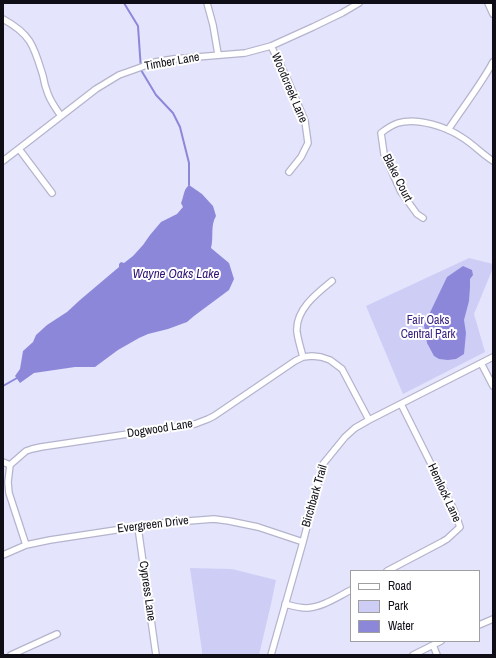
<!DOCTYPE html>
<html>
<head>
<meta charset="utf-8">
<style>
	body { margin:0 }
	#map { position:relative; width:496px; height:658px; overflow:hidden; background:#e4e4fd; font-family:"Archivo Narrow",sans-serif }
	canvas { display:block }
	.frame { position:absolute; inset:0; border:4px solid #0f0e17; pointer-events:none }
	.legend { position:absolute; left:350px; top:570px; width:130px; height:72px; box-sizing:border-box; background:#fff; border:1px solid #9f9fa2; margin:0; padding:5px 7px; list-style:none; font-size:12px; color:#0f0e17 }
	.legend li { display:flex; align-items:center; gap:8px; height:20px }
	.legend b { width:20px; border:1px solid #9f9fa2 }
</style>
</head>
<body>
<div id="map">
<canvas width="496" height="658"></canvas>
<div class="frame"></div>
<ul class="legend">
<li><b style="height:5px;background:#fff"></b>Road</li>
<li><b style="height:11px;background:#cecdf6"></b>Park</li>
<li><b style="height:11px;background:#8d87da"></b>Water</li>
</ul>
</div>
<script>
const g = document.querySelector('canvas').getContext('2d');
g.lineJoin = 'round';
function paint(path, color) { g.fillStyle = color; g.fill(path, 'evenodd'); }
function stroke(path, color, width, dash) { g.strokeStyle = color; g.lineWidth = width; g.lineCap = dash ? 'butt' : 'round'; g.setLineDash(dash || []); g.stroke(path); }
function label(font, color, halo, rows, align = 'center') {
  g.font = font + ' "Archivo Narrow",sans-serif'; g.lineWidth = 4; g.setLineDash([]); g.textBaseline = 'middle'; g.strokeStyle = halo; g.fillStyle = color; for (const [text, x, y, turn = 0] of rows) {
    g.save(); g.translate(x, y); g.rotate((+turn || 0) * Math.PI / 180); g.textAlign = isNaN(turn) ? turn : align; if (halo) g.strokeText(text, 0, 0); g.fillText(text, 0, 0); g.restore();
  }
}
const green = new Path2D(`
	M469 258 493 264V268L474 314 485 352 403 394 366 306Z
	M190 568 232 569 276 580 271 604 259 655H202V651Z`);
const water = new Path2D(`
	M189 185 202 194 213 206 216 216C210 226 214 237 211 248L229 263 234 279 229 290 194 316 187 322 168 329 148 334 139 338 118 350 95 367H75L34 373 20 383 15 376 20 369 23 351 33 342 36 335 47 325 67 312 80 300 119 267V264L121 262 124 263 133 256 143 245 150 235 161 222 177 214 183 207 181 203C184 197 183 190 189 185Z
	M463 266 472 270 473 275 470 279V287L469 301 464 320 466 333 464 354 456 359 448 360 439 359 434 356 427 343 424 325 447 277Z`);
const stream = new Path2D(`
	M124 3 138 26 141 70 156 95 173 113 180 127 189 163V185
	M3 386 17 378`);
const street = new Path2D(`
	M207 3 213 25 218 54
	M488 3 493 14
	M3 19C32 35 34 47 43 76 44 82 46 89 48 94 51 102 56 109 61 116
	M271 46 286 76 305 121 308 143 301 157 289 172
	M448 130C463 107 480 86 493 62
	M19 149 52 193
	M3 161 96 89 119 75 136 69 155 62 173 59 245 53 271 46 313 27 342 13 359 3
	M423 218 417 214 401 192 384 154 381 133C386 129 392 125 398 123 417 117 447 127 463 138 474 145 482 154 493 161
	M303 357C301 349 298 340 297 332 295 310 317 293 332 281
	M481 363 493 386
	M3 462 10 465
	M138 527 156 655
	M26 545 9 493 8 482 10 465 26 451 32 449 41 447 195 424 208 419 214 416 295 361 303 357 312 356 321 357 330 360 342 369 369 420
	M3 555 26 545 50 540 162 523 214 519 229 521 258 527 303 542
	M387 571 442 542 447 539 460 527 454 510 401 404
	M285 604C292 606 299 608 307 608 323 607 337 597 351 590
	M479 625 493 619
	M433 645 437 655
	M11 655 57 634
	M271 655 303 542 323 464 345 437 355 428 369 420 493 357
	M413 655 441 641`);
const streetNames = [
	["Timber Lane",172,62,-10],
	["Woodcreek Lane",289,88,67],
	["Blake Court",397,178,63],
	["Dogwood Lane",160,429,-9],
	["Hemlock Lane",444,493,65],
	["Birchbark Trail",315,496,-74],
	["Evergreen Drive",153,525,-7],
	["Cypress Lane",147,591,82]
];
const parkNames = [
	["Fair Oaks",428,321],
	["Central Park",428,335]
];
const waterNames = [
	["Wayne Oaks Lake",176,275]
];
paint(green, '#cecdf6');
paint(water, '#8d87da');
stroke(stream, '#8d87da', 2);
stroke(street, '#b5b4cd', 8);
stroke(street, '#fff', 5.5);
label('12px', '#0f0e17', '#fff', streetNames);
label('12px', '#372080', '#fff', parkNames);
label('italic 13px', '#301577', '#fff', waterNames);
</script>
</body>
</html>
